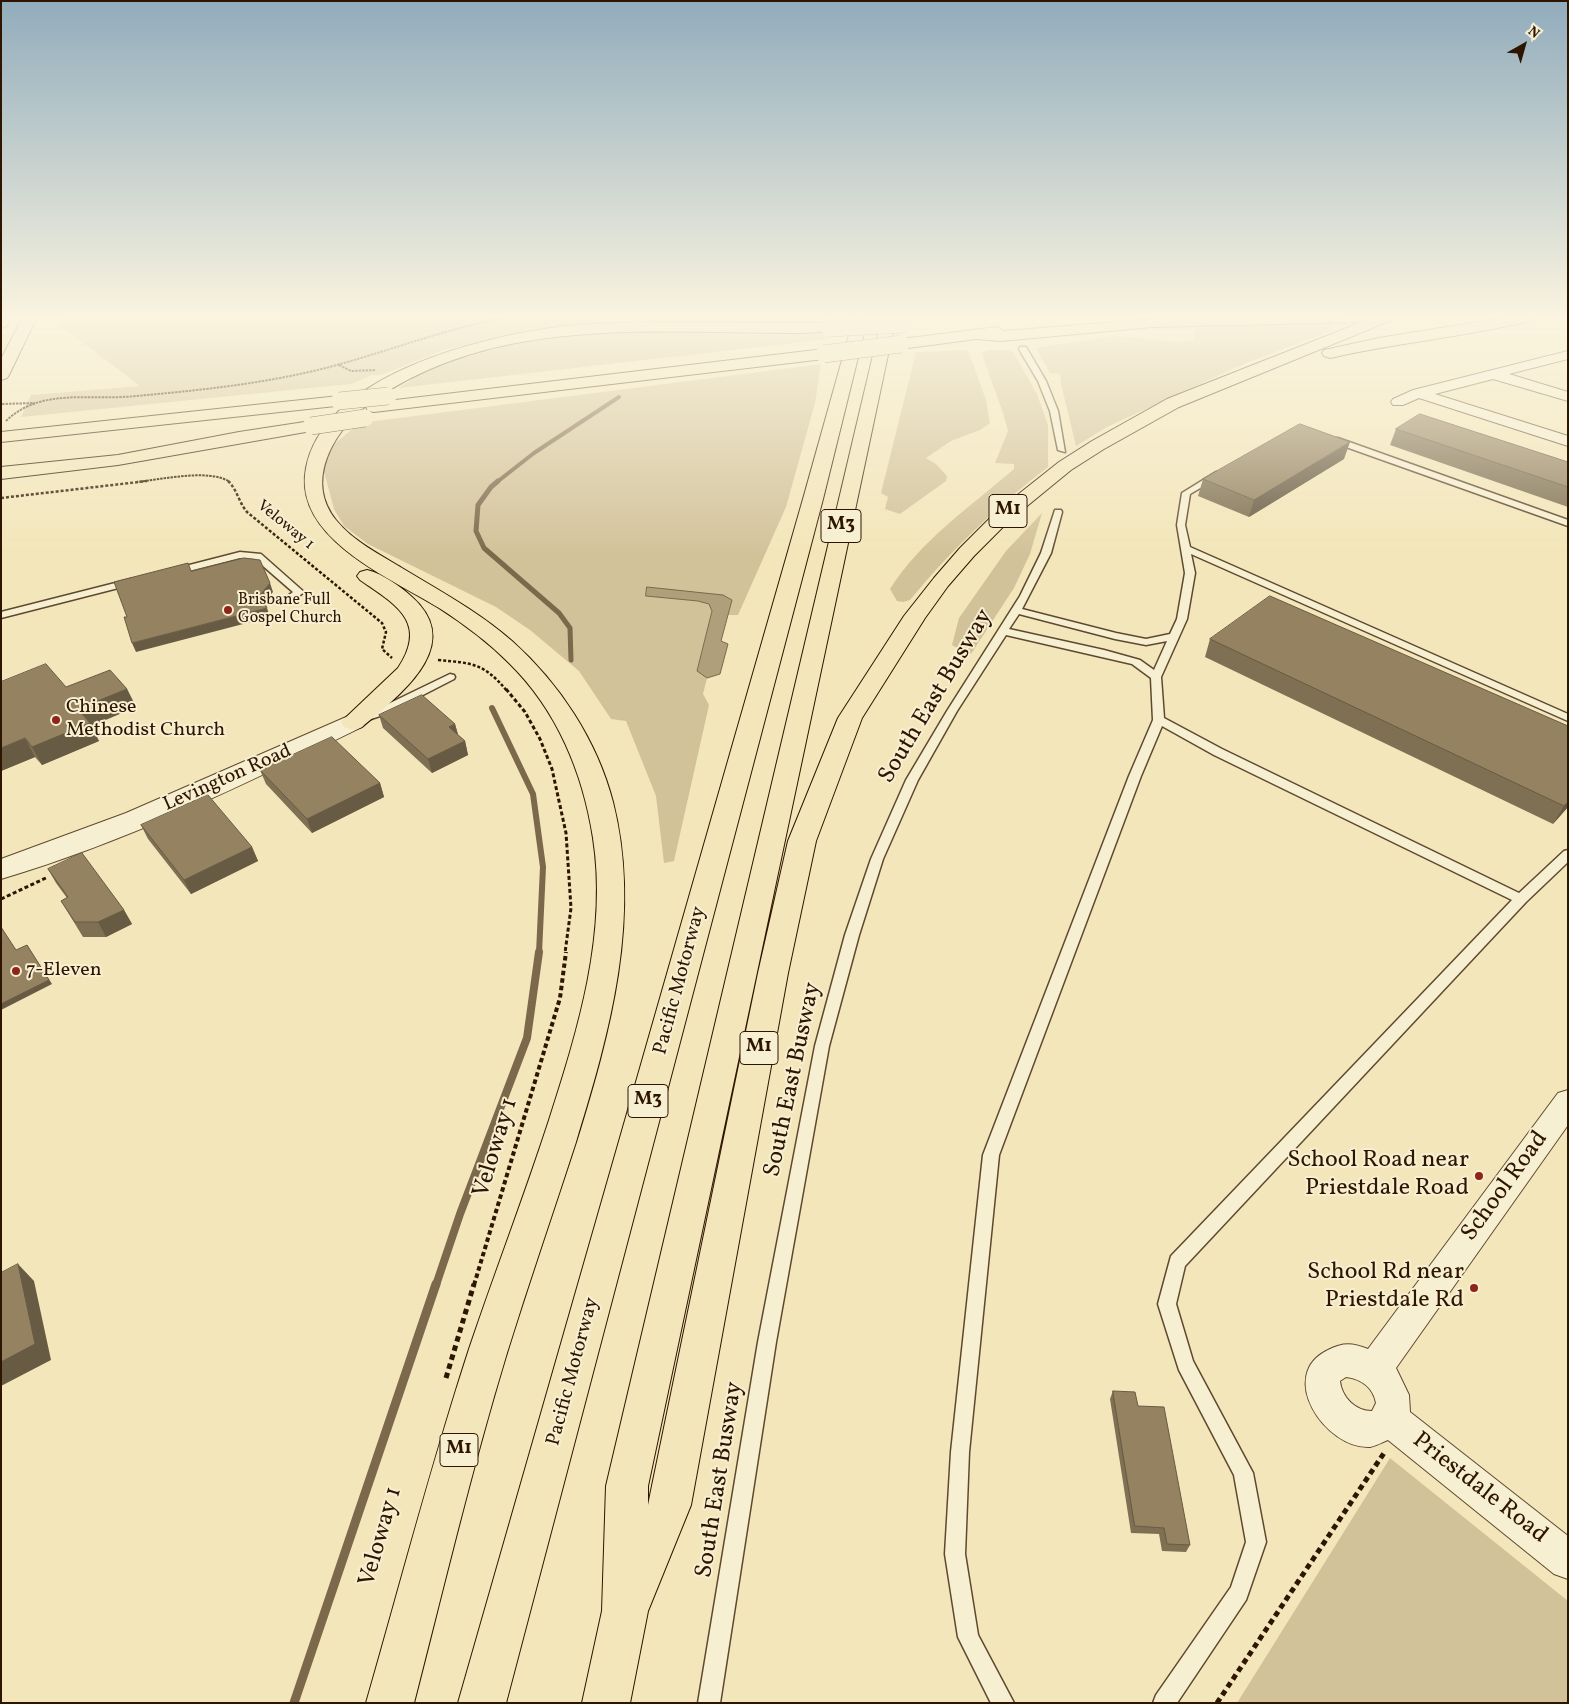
<!DOCTYPE html>
<html>
<head>
<meta charset="utf-8">
<style>
	body { margin:0 }
	#map { position:relative; width:1569px; height:1704px; overflow:hidden; background:#f3e6ba; font-family:Vollkorn,serif }
	canvas { display:block }
	.frame { position:absolute; inset:0; border:2px solid #2e1500; pointer-events:none }
	.north { position:absolute; left:1499px; top:20px; width:50px; height:50px; -webkit-text-stroke:4px #f7efd2; paint-order:stroke; rotate:38deg; font-size:14px; font-weight:700; line-height:20px; text-align:center; color:#2e1500 }
	.north::after { content:''; display:block; margin:auto; width:18px; height:22px; background:#2e1500; clip-path:polygon(50% 0,100% 100%,50% 72%,0 100%) }
</style>
</head>
<body>
<div id="map">
<canvas width="1569" height="1704"></canvas>
<div class="frame"></div>
<div class="north">N</div>
</div>
<script>
const g = document.querySelector('canvas').getContext('2d');
g.lineJoin = 'round';
function paint(path, color) { g.fillStyle = color; g.fill(path, 'evenodd'); }
function stroke(path, color, width, dash) { g.strokeStyle = color; g.lineWidth = width; g.lineCap = dash ? 'butt' : 'round'; g.setLineDash(dash || []); g.stroke(path); }
function label(font, color, halo, rows, align = 'center') {
  g.font = font + ' Vollkorn,serif'; g.lineWidth = 4; g.setLineDash([]); g.textBaseline = 'middle'; g.strokeStyle = halo; g.fillStyle = color; for (const [text, x, y, turn = 0] of rows) {
    g.save(); g.translate(x, y); g.rotate((+turn || 0) * Math.PI / 180); g.textAlign = isNaN(turn) ? turn : align; if (halo) g.strokeText(text, 0, 0); g.fillText(text, 0, 0); g.restore();
  }
}
const green = new Path2D(`
	M65 317H830L813 323 795 324 607 320 590 324 540 330 484 340 441 351 381 375H372L351 384 21 417 31 395 140 386 60 325Z
	M1326 323 1334 327 1332 331 1246 363 1107 427 1076 446 1061 384 1060 374 1050 373 1036 348 1114 336 1180 342 1194 339 1195 328Z
	M640 331 758 335 830 333V339L399 388 418 375 452 361 515 344 582 334Z
	M968 350 986 400 990 423 980 430 951 441 926 458 936 464 947 476 946 481 900 514 885 509 888 497 881 493 916 352Z
	M987 350H1012L1037 394 1048 425V467C997 506 951 550 910 600L903 602 897 601 890 589C921 540 970 507 1014 469V464L995 463 1008 431 1003 413 983 357 982 353Z
	M821 364 815 403 786 507 738 615H728L732 600 647 588V596L698 601 709 604 712 611 697 671 707 678 703 694 709 705 674 861 664 863 656 796 626 721 611 719 579 671 530 630 496 607 368 544 344 526 334 509 323 468 328 449 360 423Z
	M1042 513 1030 554 1014 588 971 654 964 652 952 645 959 618 1006 551Z
	M1390 1458 1568 1601V1703H1237Z`);
const water = new Path2D(`
	M647 587 723 595 732 600 721 641 728 644 720 674 707 678 697 671 712 611 709 604 698 601 646 596Z`);
const streamFar4 = new Path2D(`
	M497 482 534 453 619 397`);
const streamFar3 = new Path2D(`
	M498 481 491 487 478 505 476 531 484 548 559 613 570 628 571 660`);
const streamFar2 = new Path2D(`
	M492 708 533 794 543 867 539 953`);
const streamFar1 = new Path2D(`
	M436 1285 460 1214 527 1038 539 952`);
const stream = new Path2D(`
	M294 1703 436 1284`);
const pathFar4 = new Path2D(`
	M339 365 351 371 376 370
	M2 404 35 403
	M6 421C41 387 91 401 136 396 203 390 271 383 337 365 394 349 449 328 508 317
	M136 482C160 480 209 468 230 482`);
const pathFar3 = new Path2D(`
	M228 481C237 489 239 503 247 512L382 623 386 632 382 649 392 658
	M1 498 147 481
	M438 660C472 663 484 663 507 691`);
const pathFar2 = new Path2D(`
	M506 689 525 712 540 739 552 769 566 833 571 908 565 953
	M1 899 48 877`);
const pathFar1 = new Path2D(`
	M474 1285 560 998 566 952`);
const path = new Path2D(`
	M446 1378 474 1284
	M1217 1703 1384 1453`);
const service = new Path2D(`
	M1020 347H1026L1046 381 1058 411 1065 452 1058 450 1050 411 1038 381 1019 349Z
	M1332 438H1338L1568 520V526L1332 442Z
	M1216 472 1220 475 1219 477 1190 494 1185 525 1190 547 1568 714V721L1191 554 1195 573 1187 619 1161 677 1164 718 1222 749 1519 893 1564 851 1568 850V862L1526 902 1185 1266 1176 1304 1193 1361 1253 1473 1266 1542 1246 1600 1177 1703H1153L1156 1695 1231 1587 1246 1542 1234 1475 1179 1370 1158 1304 1171 1256 1512 900 1214 755 1162 726 1141 776 999 1155 969 1452 965 1554 978 1635 1014 1703H991L958 1637 945 1554 951 1452 983 1155 1129 776 1153 720 1151 678 1132 664 1006 635 957 711 918 780 883 859 859 935 829 1046 776 1342 720 1703H698L758 1342 815 1046 845 935 871 859 906 780 947 711 1020 596 1041 553 1055 510H1061L1062 512 1051 553 1022 609 1116 633 1146 639 1170 634 1177 619 1185 573 1177 525 1182 493ZM1019 614 1115 639 1146 645 1167 641 1154 670 1140 660 1104 650 1009 629Z
	M240 552 261 554 304 592 290 603H284V599L293 592 255 559 240 558 173 575 168 572 170 570Z
	M131 579 134 580V584L1 618V612Z
	M450 674 454 675 455 677 454 679 386 714 365 721 359 718Z`);
const minor = new Path2D(`
	M1568 351V359L1509 374 1568 392V401L1493 379 1435 394 1568 436V446L1419 398 1403 405H1393L1391 402 1393 399 1413 390Z
	M1568 1090V1125L1396 1368 1409 1395 1410 1412 1568 1536V1579L1554 1574 1388 1440C1383 1442 1376 1446 1370 1447 1325 1449 1276 1375 1328 1350 1343 1342 1353 1343 1368 1349L1558 1093ZM1346 1377C1361 1379 1373 1387 1376 1403L1372 1411C1356 1411 1342 1398 1340 1381Z`);
const tertiary = new Path2D(`
	M353 714 362 717 365 722 362 727C245 784 126 842 1 879V859L126 813Z`);
const primary = new Path2D(`
	M1 317H12L6 327 1 328Z
	M23 317H37L9 375 7 378 1 380V359Z`);
const motorway = new Path2D(`
	M854 317H868L823 499 506 1703H458L803 499Z
	M882 317H896L648 1486V1505L758 973 788 841 838 718 904 616 934 578 960 548 996 512 1059 462 1092 441 1167 399 1362 322 1153 327 1001 341 976 339 901 349 896 347 893 344 896 341 901 339 997 327 1004 331 1153 319 1394 317 1392 320 1179 407 1104 449 1071 470 1010 520 974 556 948 586 925 618 862 718 816 841 788 973 691 1505 648 1611 630 1703H582L602 1611 606 1486Z
	M1508 317H1536L1534 320C1467 337 1398 342 1330 358L1324 356 1322 353 1324 350 1379 338Z
	M649 322 830 323 835 325 838 328 835 331 804 333C659 334 496 313 370 403L824 349 830 351 832 354 830 357 824 359 374 412 368 411 366 407 367 405C334 432 304 480 336 520 353 541 379 554 402 568 440 591 479 612 512 641 559 683 597 740 613 802 642 917 610 1032 576 1142 553 1213 529 1282 507 1353 472 1468 444 1586 414 1703H366C400 1585 431 1465 469 1349 495 1272 524 1197 549 1120 578 1030 608 933 593 838 583 773 557 710 509 663 488 642 464 624 439 608 391 578 292 538 306 468 324 375 480 337 559 327 589 323 619 323 649 322Z
	M339 396 345 397 347 401 345 405 1 442V432Z
	M311 421 317 422 320 426 317 430 118 465 1 479V467L118 455 239 432Z
	M367 570C383 574 400 586 412 597 467 646 398 696 362 727L353 730 344 727 341 722 398 668C429 622 395 604 360 580L357 576 360 572Z`);
const motorwayBridge = new Path2D(`
	M830 328 906 324
	M824 354 901 344
	M339 401 388 396
	M311 426 365 418`);
const wall = new Path2D(`
	M1396 429 1568 462V507L1390 445Z
	M1344 459 1249 517 1198 496 1203 479Z
	M1210 639 1568 726V807L1553 824 1205 657Z
	M66 687 127 689 136 707 91 726 99 741 42 765 35 757 1 771Z
	M379 715 455 724 458 735 465 741 468 755 432 773 383 728Z
	M260 770 380 783 384 797 312 833 266 784Z
	M141 825 252 847 258 861 191 894 148 839Z
	M48 869 124 910 132 924 106 937H83L61 901 67 898 56 883Z
	M1113 1391 1138 1406 1190 1545 1186 1552 1162 1551 1159 1534 1131 1533 1110 1399Z`);
const shadedWall = new Path2D(`
	M1350 442 1344 459 1249 517 1254 500Z
	M270 583 273 592 263 604 260 595Z
	M267 608 270 617 136 652 132 643Z
	M127 689 136 707 91 726 99 741 42 765 32 747 78 709Z
	M455 724 459 738 449 727Z
	M25 738 35 757 1 771V748Z
	M465 741 468 755 432 773 428 759Z
	M380 783 384 797 312 833 307 819Z
	M1568 802V807L1553 824 1564 806Z
	M252 847 258 861 191 894 184 880Z
	M124 910 132 924 106 937 98 922Z
	M27 945 52 984 1 1010V1004Z
	M18 1264 34 1281 51 1360 1 1386V1362Z`);
const building = new Path2D(`
	M1420 414 1568 462V487L1396 429Z
	M1300 424 1350 442 1254 500 1203 479Z
	M244 558 260 560 270 583 260 595 267 608 132 643 124 617H127L114 582 188 563 191 571Z
	M1270 596 1568 726V802L1564 806 1210 639Z
	M46 664 66 687 110 670 127 689 78 709 90 723 32 747 25 738 1 748V682Z
	M422 695 455 724 449 727 465 741 428 759 379 715Z
	M332 737 380 783 307 819 260 770Z
	M208 795 252 847 184 880 141 825Z
	M82 853 124 910 98 922H75L61 901 68 897 48 869Z
	M1 927 16 950 27 945 49 980 1 1004Z
	M18 1264 35 1344 1 1362V1273Z
	M1113 1391 1135 1392 1138 1406 1164 1407 1190 1545 1167 1544 1164 1528 1135 1526Z`);
const markers = [
	[228,610,5,"#8f2418"],
	[56,720,5,"#8f2418"],
	[16,971,5,"#8f2418"],
	[1479,1176,5,"#8f2418"],
	[1474,1288,5,"#8f2418"]
];
const farStreetnames = [
	["Veloway 1",285,526,39]
];
const farPoinames = [
	["Brisbane Full",238,601],
	["Gospel Church",238,619]
];
const shields = [
	[1008,511,38],
	[841,526,40],
	[759,1048,38],
	[648,1101,40],
	[459,1450,38]
];
const shieldNames = [
	["M1",1008,511],
	["M3",841,526],
	["M1",759,1048],
	["M3",648,1101],
	["M1",459,1450]
];
const poiNames = [
	["Chinese",66,708],
	["Methodist Church",66,731],
	["7-Eleven",26,971]
];
const streetNames = [
	["Levington Road",228,779,-24],
	["Pacific Motorway",681,981,-75],
	["Pacific Motorway",574,1372,-75]
];
const nearStreetnames = [
	["South East Busway",937,697,-59],
	["South East Busway",794,1080,-78],
	["Veloway 1",497,1148,-73],
	["School Road",1506,1187,-54],
	["South East Busway",721,1480,-81],
	["Priestdale Road",1479,1489,38],
	["Veloway 1",382,1537,-74]
];
const nearPoinames = [
	["School Road near",1469,1162],
	["Priestdale Road",1469,1190],
	["School Rd near",1464,1274],
	["Priestdale Rd",1464,1302]
];
paint(green, '#d2c29a');
paint(water, '#b09f7b');
stroke(water, '#7c684a', 1);
stroke(streamFar4, '#7c684a', 4);
stroke(streamFar3, '#7c684a', 5);
stroke(streamFar2, '#7c684a', 6);
stroke(streamFar1, '#7c684a', 8);
stroke(stream, '#7c684a', 9);
stroke(service, '#5f492e', 3);
stroke(minor, '#5f492e', 2);
stroke(tertiary, '#5f492e', 2);
stroke(primary, '#2e1500', 2);
stroke(motorway, '#2e1500', 2);
stroke(pathFar4, '#2e1500', 2, [2.5, 1]);
stroke(pathFar3, '#2e1500', 2.5, [3, 2]);
stroke(pathFar2, '#2e1500', 3, [4, 2.5]);
stroke(pathFar1, '#2e1500', 4, [4.5, 3]);
stroke(path, '#2e1500', 5, [5.5, 4]);
paint(service, '#f7efd2');
paint(minor, '#f7efd2');
paint(tertiary, '#f7efd2');
paint(primary, '#f3e6ba');
paint(motorway, '#f3e6ba');
stroke(motorwayBridge, '#2e1500', 18, []);
stroke(motorwayBridge, '#f3e6ba', 17);
paint(wall, '#7f7053');
paint(shadedWall, '#685b44');
paint(building, '#948261');
stroke(building, '#685b44', 1);
const sky = g.createLinearGradient(0, 0, 0, 556);
sky.addColorStop(0, '#91acbc');
sky.addColorStop(0.57, '#faf4e0');
sky.addColorStop(1, '#faf4e000');
g.fillStyle = sky;
g.fillRect(0, 0, 1569, 556);
for (const [x, y, r, color] of markers) { const dot = new Path2D(); dot.arc(x, y, r, 0, 2 * Math.PI); g.fillStyle = color; g.fill(dot); stroke(dot, '#f7efd2', 2); }
label('16px', '#2e1500', '#f7efd2', farStreetnames);
label('16px', '#2e1500', '#f7efd2', farPoinames, 'left');
for (const [x, y, w] of shields) { const box = new Path2D(); box.roundRect(x - w / 2, y - 16.5, w, 33, 4); g.fillStyle = '#f7efd2'; g.fill(box); stroke(box, '#2e1500', 1); }
label('bold 19px', '#2e1500', null, shieldNames);
label('20px', '#2e1500', '#f7efd2', poiNames, 'left');
label('20px', '#2e1500', '#f7efd2', streetNames);
label('24px', '#2e1500', '#f7efd2', nearStreetnames);
label('24px', '#2e1500', '#f7efd2', nearPoinames, 'right');
</script>
</body>
</html>
